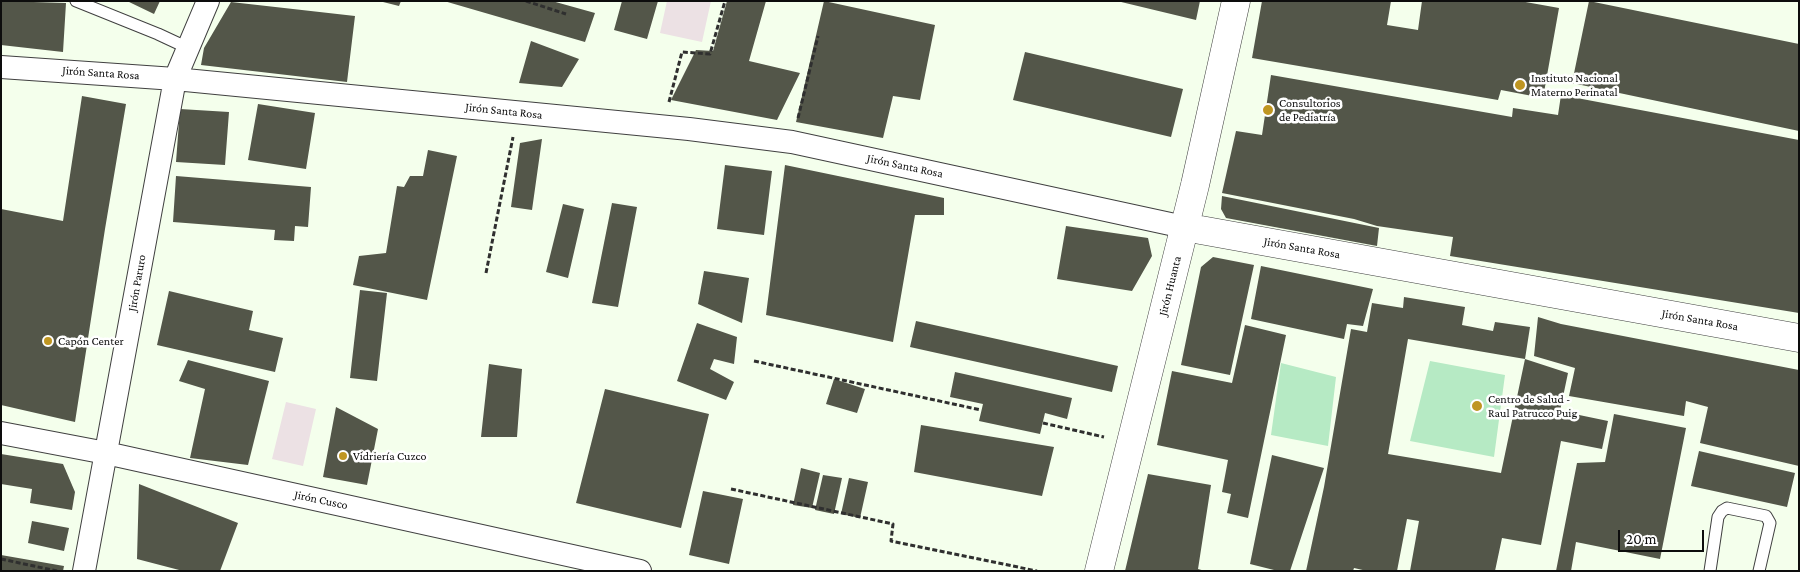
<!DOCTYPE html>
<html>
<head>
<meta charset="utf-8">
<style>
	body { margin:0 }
	#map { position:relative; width:1800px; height:572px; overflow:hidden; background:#f4ffec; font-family:"Crimson Pro",serif }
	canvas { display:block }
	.frame { position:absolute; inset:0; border:2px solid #0d0d0d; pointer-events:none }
	.scale { position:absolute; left:1618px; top:530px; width:86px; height:22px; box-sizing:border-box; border:2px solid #0d0d0d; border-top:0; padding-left:6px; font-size:15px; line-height:18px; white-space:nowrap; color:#0d0d0d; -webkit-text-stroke:4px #fff; paint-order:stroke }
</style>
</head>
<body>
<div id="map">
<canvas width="1800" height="572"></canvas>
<div class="frame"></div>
<div class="scale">20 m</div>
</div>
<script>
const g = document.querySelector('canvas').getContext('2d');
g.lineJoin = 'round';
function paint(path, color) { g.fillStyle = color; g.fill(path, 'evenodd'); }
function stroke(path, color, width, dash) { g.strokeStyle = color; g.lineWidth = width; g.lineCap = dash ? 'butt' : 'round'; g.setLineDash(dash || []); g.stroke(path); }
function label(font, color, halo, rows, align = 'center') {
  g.font = font + ' "Crimson Pro",serif'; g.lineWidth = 5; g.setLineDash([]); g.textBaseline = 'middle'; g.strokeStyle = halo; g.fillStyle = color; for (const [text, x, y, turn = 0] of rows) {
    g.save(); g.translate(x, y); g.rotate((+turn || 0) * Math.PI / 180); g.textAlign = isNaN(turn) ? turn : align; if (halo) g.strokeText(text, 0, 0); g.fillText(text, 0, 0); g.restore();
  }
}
const industrial = new Path2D(`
	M667 1H711L702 42 660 33Z
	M286 402 316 409 303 466 272 459Z`);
const green = new Path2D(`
	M1430 361 1505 375 1494 457 1410 441Z
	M1281 363 1336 377 1328 446 1271 435Z`);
const building = new Path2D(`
	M1 1 66 3 63 52 1 45Z
	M127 1H160L154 14Z
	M379 1H401L399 6Z
	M444 1H552L595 13 585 42Z
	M622 1H658L647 39 614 30Z
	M727 1H766L749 61 800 73 777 120 671 100 696 50 713 51Z
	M824 1 935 25 920 100 893 96 883 138 796 122Z
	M1117 1H1200L1196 20Z
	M1262 1H1391L1387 25 1418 30 1422 1H1520L1559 8 1543 98 1501 90 1498 100 1252 58Z
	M1589 1 1799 44V131L1572 83Z
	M231 2 355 16 347 82 201 65 204 48Z
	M531 41 579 59 562 87 519 83Z
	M1025 52 1183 89 1171 137 1013 100Z
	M1271 75 1512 117 1513 108 1558 115 1561 95 1799 140V313L1450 256 1453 237 1377 226 1354 219 1222 193 1236 131 1262 135Z
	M82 96 126 104 105 229 75 422 1 405V209L63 221Z
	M258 104 315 113 306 169 248 160Z
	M180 109 229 112 225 165 176 162Z
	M542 139 532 210 511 207 520 143Z
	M428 150 457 156 427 300 353 285 359 256 386 253 397 186 404 187 410 176H423Z
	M725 165 772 171 764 235 717 229Z
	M785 165 944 198V215H915L893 342 766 315Z
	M176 176 311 187 308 227 295 226 294 241 274 240 275 230 173 222Z
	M1222 196 1379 228 1377 246 1226 218 1221 209Z
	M612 203 637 207 618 307 592 303Z
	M563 204 584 209 568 278 546 272Z
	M1066 226 1148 238 1152 256 1132 291 1057 279Z
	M1213 257 1254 265 1230 375 1181 365 1201 267Z
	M1261 266 1373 289 1363 326 1347 324 1344 339 1251 319Z
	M704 271 749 278 742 323 698 304Z
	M360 290 387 293 377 381 350 378Z
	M169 291 253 311 249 330 283 338 275 372 157 345Z
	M1404 297 1465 307 1462 325 1493 331 1495 322 1530 327 1525 359 1408 339 1388 454 1501 473 1525 359 1568 373 1560 411 1608 421 1602 449 1561 441 1541 545 1502 538 1495 571H1410L1419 521 1407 519 1397 571H1367L1354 568 1353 571H1306L1324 487 1351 329 1367 332 1372 303 1403 308Z
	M1538 317 1561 324 1799 370V466L1700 443 1708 407 1686 401 1684 416 1569 396 1575 368 1534 356Z
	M916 321 1118 366 1112 392 910 347Z
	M697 323 737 337 734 364 714 359 710 369 734 382 726 400 677 381Z
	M1245 325 1286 335 1248 518 1227 513 1231 494 1222 492 1228 460 1157 445 1172 371 1232 383Z
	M188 360 269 381 248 465 190 458 205 389 179 381Z
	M489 364 522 369 517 437H481Z
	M955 372 1072 398 1067 419 1045 413 1040 434 979 421 983 404 950 397Z
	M834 379 865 389 857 413 826 404Z
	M605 389 709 414 681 528 576 503Z
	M336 407 378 429 367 485 323 477Z
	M1614 414 1686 428 1660 559 1576 542 1571 571H1556L1577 463 1605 462Z
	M921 425 1054 447 1042 496 914 472Z
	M1699 451 1795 473 1787 507 1691 486Z
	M1 454 63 464 75 492 72 510 30 503 32 489 1 484Z
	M1272 455 1324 468 1290 571H1278L1250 564Z
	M801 468 820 473 812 508 793 505Z
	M1148 474 1211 485 1198 569 1205 571H1125Z
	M823 475 842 478 834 514 815 510Z
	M849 478 868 482 860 518 841 514Z
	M139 484 238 523 220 571H183L137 559Z
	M703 491 743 499 729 564 689 555Z
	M32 521 69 528 64 551 28 543Z
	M1 555 64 566 63 571H1Z`);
const path = new Path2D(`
	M526 1 566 14
	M669 102 682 52 710 54 725 1
	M798 118 818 36
	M486 273 513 137
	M754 361 981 410
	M1043 423 1104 437
	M731 489 893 524 891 541 1037 571
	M1 559 57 571`);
const service = new Path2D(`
	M76 1 158 34 188 48
	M1710 571 1718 517 1722 511 1727 508 1766 516 1770 523 1759 571`);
const minor = new Path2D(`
	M1 67 175 79 689 129 792 142 1184 227
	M1 433 106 453 640 571
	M84 571 175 79 208 1`);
const tertiary = new Path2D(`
	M1184 227 1799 338
	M1099 571 1195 185 1236 1`);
const markers = [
	[1520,85,6,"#bf9622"],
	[1268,110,6,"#bf9622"],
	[48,341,5,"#bf9622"],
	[1477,406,6,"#bf9622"],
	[343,456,5,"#bf9622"]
];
const streetNames = [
	["Jirón Santa Rosa",101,73,4],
	["Jirón Santa Rosa",504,111,6],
	["Jirón Santa Rosa",905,166,12],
	["Jirón Santa Rosa",1302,248,10],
	["Jirón Paruro",137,283,-80],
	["Jirón Huanta",1170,286,-76],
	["Jirón Santa Rosa",1700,320,10],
	["Jirón Cusco",321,500,12]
];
const poiNames = [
	["Instituto Nacional",1531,78],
	["Materno Perinatal",1531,92],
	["Consultorios",1279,103],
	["de Pediatría",1279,117],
	["Capón Center",58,341],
	["Centro de Salud -",1488,399],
	["Raul Patrucco Puig",1488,413],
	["Vidriería Cuzco",353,456]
];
paint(industrial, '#ece1e4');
paint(green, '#b6eac4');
paint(building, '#535649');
stroke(service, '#404040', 13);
stroke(minor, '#404040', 24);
stroke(tertiary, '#404040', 29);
stroke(path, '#2f2f2f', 3, [5, 2.5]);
stroke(service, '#fff', 11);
stroke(minor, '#fff', 22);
stroke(tertiary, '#fff', 28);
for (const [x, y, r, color] of markers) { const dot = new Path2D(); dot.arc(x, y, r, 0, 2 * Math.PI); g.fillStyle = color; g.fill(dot); stroke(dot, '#fff', 2); }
label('12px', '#0d0d0d', '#fff', streetNames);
label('12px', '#0d0d0d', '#fff', poiNames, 'left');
</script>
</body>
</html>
